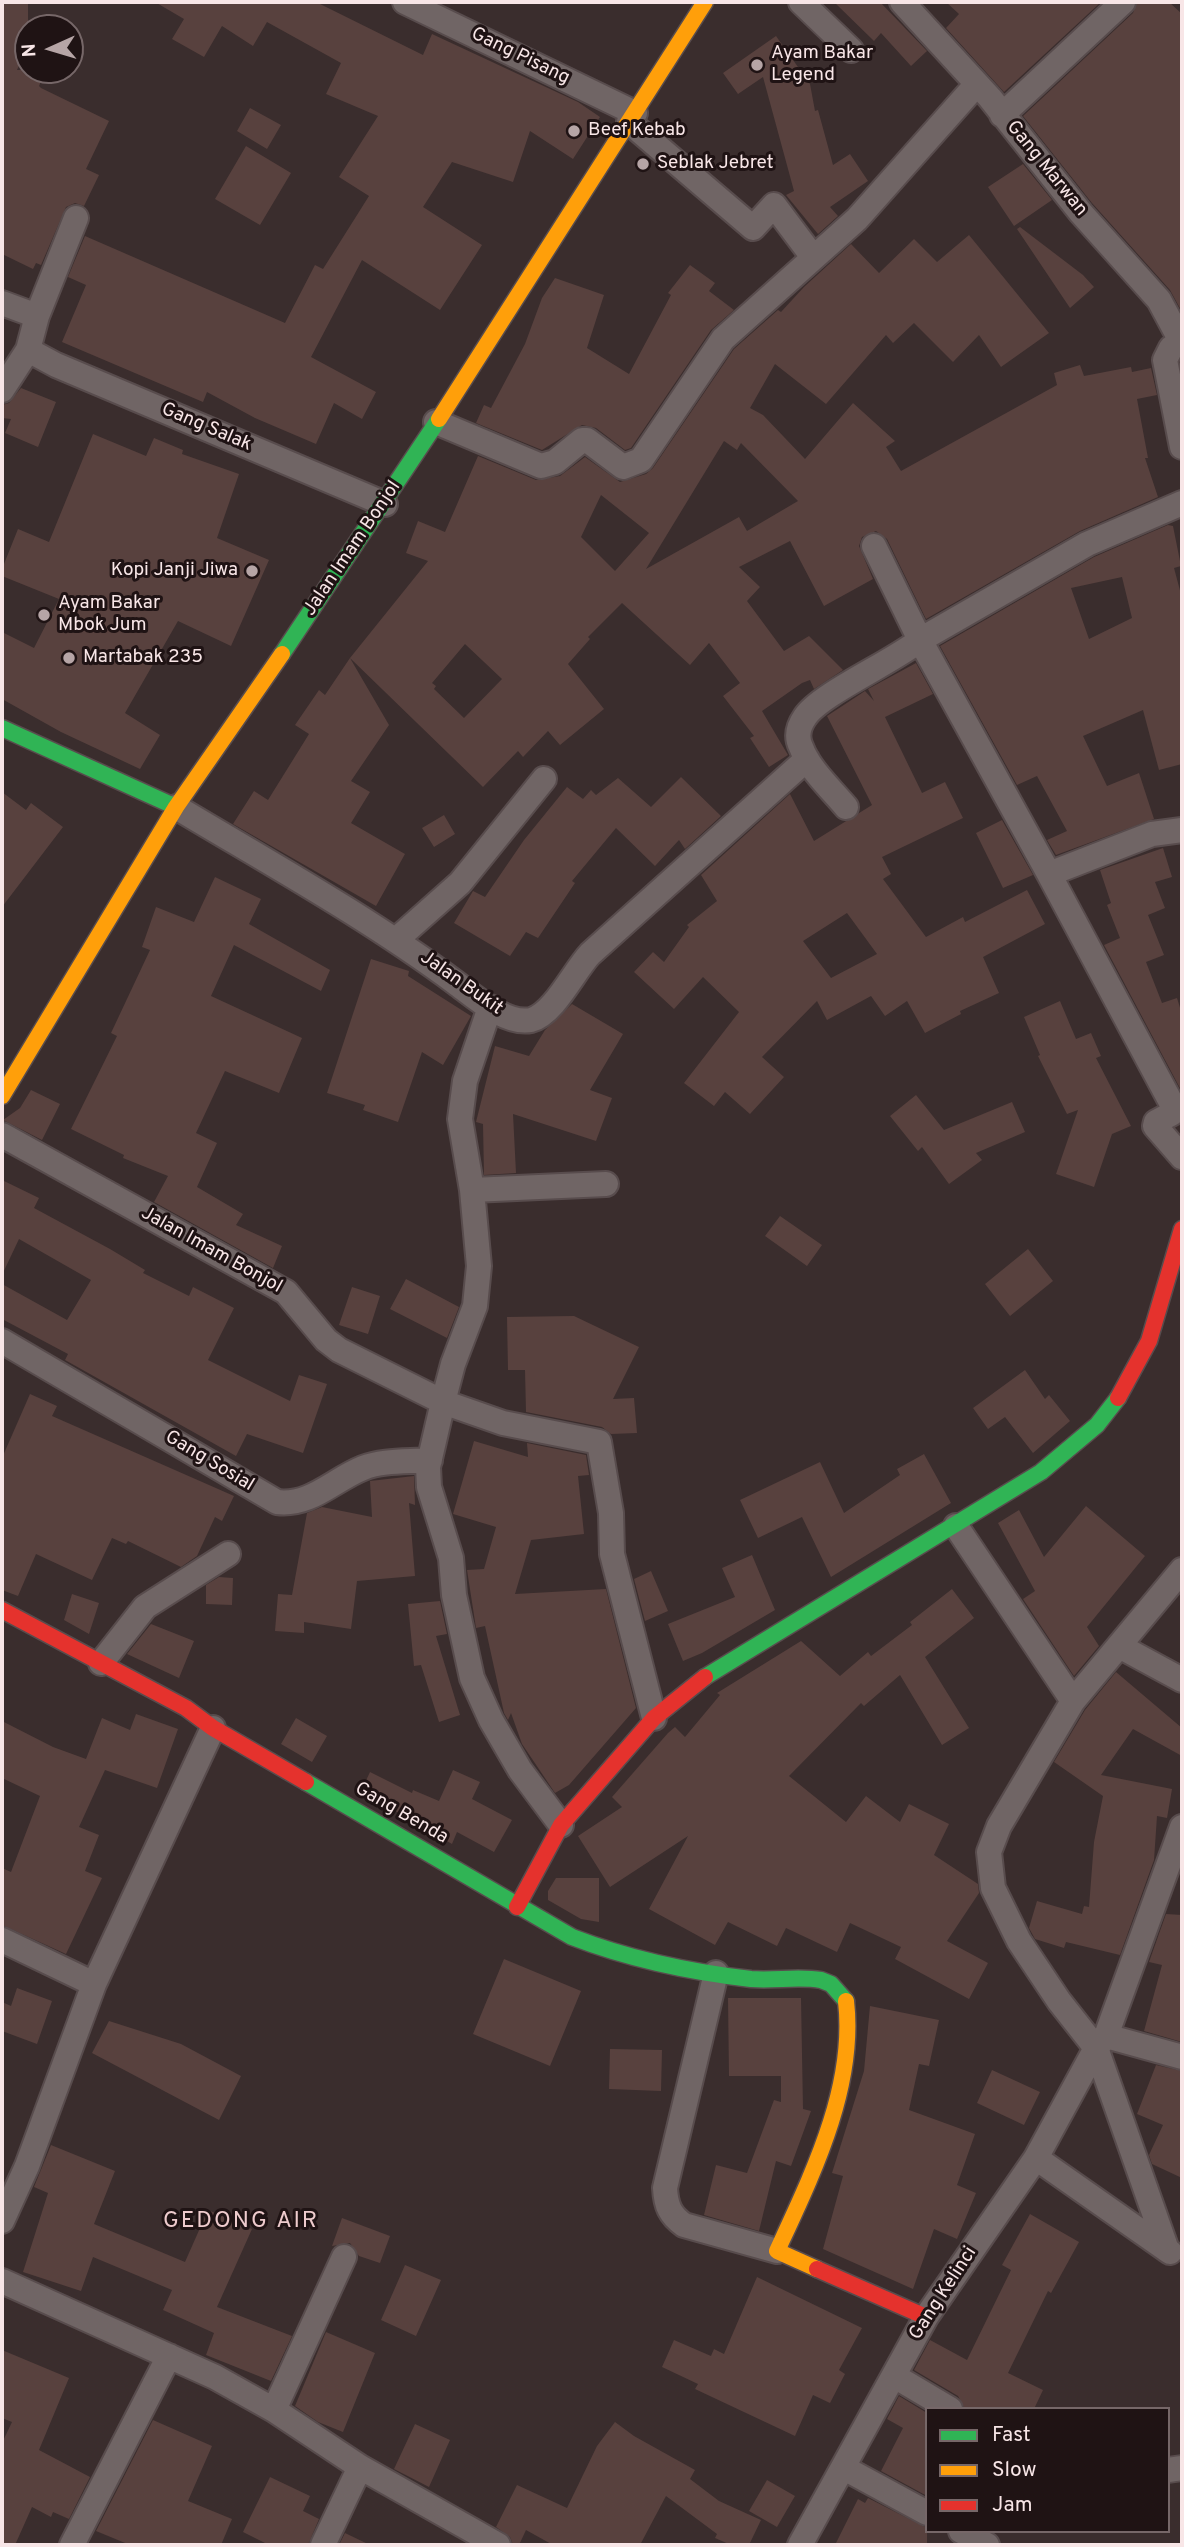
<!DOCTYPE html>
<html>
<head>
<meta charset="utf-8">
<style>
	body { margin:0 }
	#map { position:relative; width:1184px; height:2547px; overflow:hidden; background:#3a2d2d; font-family:Overpass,sans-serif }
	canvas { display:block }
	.frame { position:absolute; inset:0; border:4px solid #f8e6e7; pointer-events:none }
	.legend { position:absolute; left:925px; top:2407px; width:245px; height:126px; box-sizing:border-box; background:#1f1314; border:2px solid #766768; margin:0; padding:9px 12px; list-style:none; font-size:21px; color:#f8e6e7 }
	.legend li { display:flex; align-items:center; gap:14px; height:35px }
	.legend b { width:35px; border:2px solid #766768 }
	.north { position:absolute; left:14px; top:14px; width:70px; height:70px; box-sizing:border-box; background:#1f1314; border:2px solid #766768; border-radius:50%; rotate:266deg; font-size:19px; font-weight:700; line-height:28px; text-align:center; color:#f8e6e7 }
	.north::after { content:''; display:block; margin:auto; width:24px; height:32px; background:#b6a5a6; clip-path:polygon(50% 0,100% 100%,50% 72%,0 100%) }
</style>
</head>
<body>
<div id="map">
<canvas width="1184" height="2547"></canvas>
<div class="frame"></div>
<ul class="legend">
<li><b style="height:9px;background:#30b455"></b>Fast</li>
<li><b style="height:9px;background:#ff9f0a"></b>Slow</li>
<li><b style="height:9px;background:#e5322d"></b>Jam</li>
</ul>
<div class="north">N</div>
</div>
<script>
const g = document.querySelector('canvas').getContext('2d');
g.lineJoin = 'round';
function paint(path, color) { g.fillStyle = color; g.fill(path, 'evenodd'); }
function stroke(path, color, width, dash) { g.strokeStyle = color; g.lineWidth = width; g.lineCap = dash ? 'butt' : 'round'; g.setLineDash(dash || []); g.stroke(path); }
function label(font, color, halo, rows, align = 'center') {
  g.font = font + ' Overpass,sans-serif'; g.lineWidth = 6; g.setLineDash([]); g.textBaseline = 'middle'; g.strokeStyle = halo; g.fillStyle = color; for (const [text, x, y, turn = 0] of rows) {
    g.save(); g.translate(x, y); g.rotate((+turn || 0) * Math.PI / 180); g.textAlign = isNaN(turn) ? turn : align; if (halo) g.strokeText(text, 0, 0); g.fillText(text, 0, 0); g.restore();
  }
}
const building = new Path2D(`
	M2 2H28V46L17 70H46L39 86 41 88 109 121 86 169 99 175 84 206 75 203 66 207 41 265 36 263 33 269 2 254Z
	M155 2H316L423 55 432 34 578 102 600 117 573 159 530 131 513 182 452 162 423 207 482 245 440 310 362 260 311 357 376 392 362 419 334 403 316 444 255 418 207 392 203 402 62 342 86 285 68 277 85 236 285 323 315 265 323 269 369 196 339 177 378 116 326 94 341 63 267 22 253 46 222 26 204 57 172 39 184 19Z
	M834 2H880L927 51 911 66 881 33 874 41Z
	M946 2H1101L1004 92 946 28 959 14Z
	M1137 2H1169L1182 14V312L1170 290 1092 203 1023 116 1133 13Z
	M776 36 810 84 815 111 818 110 833 165 850 154 868 181 830 207 838 216 818 234 786 195 794 191 763 77 738 94 723 73Z
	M250 108 281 125 267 149 237 131Z
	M246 146 291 173 260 225 215 199Z
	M1023 164 1052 200 1014 226 988 187Z
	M1020 227 1083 275 1094 287 1070 308 1017 229Z
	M969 235 1049 333 1001 367 979 335 953 362 914 323 893 343 886 335 826 404 775 364 750 408 763 415 805 459 853 403 895 441 886 447 901 471 1057 385 1054 373 1080 365 1084 376 1131 367 1132 372 1151 368 1157 395 1137 399 1148 458H1145L1158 497 1080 531 926 619 887 539 876 531 862 537 859 546 873 579 824 606 790 541 739 567 760 587 747 601 784 651 809 636 843 670 814 689 810 680 802 683 762 711 788 755 769 767 750 738 754 736 723 696 740 683 709 643 690 665 622 603 588 637 590 639 568 664 604 709 560 745 548 731 523 757 518 751 483 787 350 658 428 561 406 553 418 521 445 532 478 456 536 480 560 476 585 457 620 482 646 474 653 468 734 349 778 310 781 312 804 287 851 244 879 273 914 239 937 262ZM724 441 737 450 741 443 798 501 747 531 739 517 646 569ZM601 495 649 533 615 571 581 537ZM465 644 502 679 464 718 434 689 436 686 432 683Z
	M690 265 715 283 709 291 734 310 711 330 631 448 625 450 596 428 582 425 542 450 476 423 484 405 491 408 525 344 542 298 555 278 604 295 587 348 629 374 671 295 668 293Z
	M21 388 56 402 38 447 5 433 11 419 2 418V405L9 403Z
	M93 434 146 456 154 438 183 450 182 454 239 474 217 538 269 560 231 646 178 621 125 713 160 735 140 769 61 732 2 699V632L34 648 59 599 2 576V569L18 529 49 542Z
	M1168 525 1173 526 1181 566 1174 568 1182 598V764L1159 770 1143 710 1083 736 1107 786 1139 773 1154 819 1056 855 1047 840 1067 831 1037 776 1017 785 940 646 1094 557ZM1122 577 1132 618 1089 639 1071 588Z
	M350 658 389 725 351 781 370 792 351 823 405 854 376 906 233 824 254 791 268 800 309 734 295 725 319 690 325 695Z
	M916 663 933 694 885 717 922 793 945 782 963 818 882 857 891 874 883 879 926 937 963 917 965 922 1027 890 1045 924 983 957 999 993 960 1011 961 1014 925 1033 907 1001 885 1016 871 996 827 1020 817 1001 762 1057 784 1077 750 1114 725 1092 714 1106 684 1083 739 1012 703 977 674 1009 634 972 653 952 664 962 689 927 687 925 717 901 701 875 790 794 814 841 872 805 827 716 865 691 874 701 868 689ZM847 913 877 954 831 978 803 941Z
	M681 777 721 816 685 849 679 840 655 866 616 828 572 881 575 883 538 938 526 932 510 956 454 923 473 891 485 897 524 840 567 787 583 799 591 790 596 795 618 778 651 807Z
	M2 792 26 810 31 803 63 827 2 907Z
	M444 815 455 834 434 847 422 828Z
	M1002 820 1033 875 1003 888 976 833Z
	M1163 848 1172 877 1155 882 1165 908 1148 915 1164 955 1146 962 1162 1003 1177 998 1182 1014V1092L1104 945 1120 938 1107 905 1111 903 1100 870Z
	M215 877 261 899 249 924 330 970 321 991 234 945 211 996 302 1038 279 1093 225 1071 196 1133 217 1143 197 1187 243 1214 236 1225 282 1246 273 1268 154 1202 168 1176 123 1158 124 1155 71 1129 117 1036 111 1033 150 950 142 947 156 907 194 922Z
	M371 959 409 971 408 976 471 1016 443 1065 422 1052 398 1122 363 1110 365 1105 327 1093Z
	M1060 1001 1076 1039 1091 1033 1101 1056 1096 1058 1131 1126 1112 1134 1094 1187 1056 1174 1078 1110 1067 1114 1038 1056 1040 1055 1024 1017Z
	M572 1004 623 1034 590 1090 612 1098 596 1141 513 1114 516 1173 484 1175 483 1124 476 1122 495 1046 529 1056 545 1030Z
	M31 1090 60 1104 42 1140 3 1120 20 1108Z
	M916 1095 944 1130 1012 1102 1025 1132 976 1153 982 1160 949 1184 922 1147 918 1151 890 1116Z
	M2 1180 39 1198 34 1208 110 1249 145 1270 143 1273 189 1296 193 1287 234 1308 208 1360 290 1401 299 1375 327 1384 303 1453 247 1434 236 1456 65 1360 68 1354 2 1319V1284L67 1320 91 1280 19 1239 2 1275Z
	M780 1216 822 1245 807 1266 765 1236Z
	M1028 1249 1053 1281 1010 1316 985 1284Z
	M406 1279 459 1307 447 1338 390 1309Z
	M352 1287 380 1296 368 1334 339 1325Z
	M574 1316 639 1347 613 1399 634 1398 637 1433 611 1434 602 1427 526 1412 525 1370H508L507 1317Z
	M1025 1370 1045 1399 1049 1395 1070 1421 1033 1453 1005 1417 988 1429 973 1408Z
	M30 1394 57 1406 52 1416 234 1496 222 1521 215 1517 197 1556 181 1567 128 1541 126 1544 112 1538 92 1580 36 1554 18 1596 2 1590V1458Z
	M474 1441 528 1457 527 1443 586 1455 589 1475 578 1476 584 1534 531 1540 515 1594 606 1589 636 1708 569 1785 555 1793 522 1744 511 1713 508 1720 504 1713 485 1626 476 1628 467 1570 484 1569 496 1527 453 1514Z
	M924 1454 951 1503 831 1577 802 1517 758 1538 740 1500 820 1462 844 1513 900 1475 897 1469Z
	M414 1476 415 1505 409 1503 415 1576 357 1581 351 1629 304 1622V1633L275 1631 278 1594 292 1595 307 1513 322 1507 372 1517 370 1481Z
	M1086 1506 1145 1556 1087 1627 1099 1646 1074 1676 1023 1599 1035 1591 998 1523 1019 1510 1044 1557Z
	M752 1555 775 1610 702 1653 683 1661 668 1624 735 1597 722 1568Z
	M651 1571 668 1611 645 1621 634 1579Z
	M219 1577 233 1578 232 1605 206 1604V1585Z
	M952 1589 974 1618 925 1657 969 1728 942 1745 900 1675 864 1706 861 1703 789 1776 846 1822 866 1796 900 1822 909 1804 949 1824 934 1855 978 1884 979 1893 947 1941 988 1963 969 1999 895 1959 901 1947 850 1923 837 1952 786 1928 777 1946 728 1922 715 1945 649 1909 688 1836 610 1887 578 1836 622 1807 612 1797 668 1733 675 1727 685 1737 720 1695 717 1693 801 1641 840 1676 868 1652 871 1656 912 1625 910 1622Z
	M72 1594 99 1603 89 1634 64 1620Z
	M440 1601 447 1634 436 1636 460 1715 439 1722 421 1665 414 1666 408 1604Z
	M151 1624 194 1641 179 1678 127 1654Z
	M1116 1672 1182 1728V1756L1133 1729 1101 1775 1172 1789 1167 1818 1157 1816 1154 1860 1120 1955 1066 1942 1064 1948 1035 1939 1029 1928 1037 1901 1082 1914 1084 1906 1089 1907 1094 1842 1103 1796 1054 1762 1085 1710Z
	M136 1714 178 1729 157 1788 105 1770 79 1827 99 1835 85 1871 102 1878 66 1954 2 1925V1868L11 1872 40 1796 2 1778V1721L53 1747 86 1759 102 1718 130 1730Z
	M296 1718 327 1736 312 1762 281 1744Z
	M453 1770 480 1782 472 1799 512 1820 494 1852 457 1832 452 1844 361 1791 370 1772 412 1793 413 1790 439 1801Z
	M556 1878H599V1922L581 1919 548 1900V1891Z
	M1166 1914 1182 1915V2042L1144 2031 1162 1965 1149 1962Z
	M504 1959 581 1991 550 2066 473 2034Z
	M17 1988 52 2001 37 2044 2 2031V2002L11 2006Z
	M728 1998H801L803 2109 811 2111 791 2166 776 2161 759 2231 704 2215 716 2165 747 2173 774 2100 781 2102V2076H729Z
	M870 2006 939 2020 929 2066 919 2064 909 2110 975 2134 957 2185 976 2193 957 2239 934 2229 913 2289 823 2249 843 2176 832 2173 864 2071Z
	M109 2021 181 2044 241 2076 219 2120 92 2053Z
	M610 2049 662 2050 661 2091 609 2089Z
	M1156 2065 1182 2071V2178L1152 2164 1149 2155 1163 2125 1137 2114Z
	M992 2070 1040 2092 1024 2125 977 2103Z
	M51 2145 115 2171 94 2224 185 2262 208 2210 252 2229 217 2307 292 2336 271 2381 206 2355 214 2333 163 2310 172 2290 93 2257 81 2291 23 2272 48 2193 34 2187Z
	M1030 2214 1079 2242 1051 2293 1048 2291 1008 2373 1043 2390 1034 2409H965L958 2396 914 2370 930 2340 967 2360 1011 2270 1002 2265Z
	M342 2218 390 2236 380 2263 359 2256 350 2243 332 2246Z
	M405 2265 441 2280 416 2336 381 2320Z
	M757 2277 862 2328 839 2370 845 2374 830 2403 813 2395 795 2436 695 2389 698 2384 662 2367 674 2340 711 2356 714 2349 724 2354Z
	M326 2332 375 2353 343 2432 318 2422 295 2406Z
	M2 2350 69 2378 39 2450 90 2477 69 2519 53 2512 51 2517 32 2507 15 2545H2V2443L12 2422 2 2418Z
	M899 2396 927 2413V2496L881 2471 903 2428 887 2419Z
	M153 2420 212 2446 188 2501 232 2519 221 2545H130L96 2531Z
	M615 2422 634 2436 695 2470 690 2479 719 2501 761 2520 749 2545H731L715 2538 717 2534 666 2496 640 2545H553L526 2530 519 2545H513L510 2537 496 2527 517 2485 567 2508 597 2446Z
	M415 2424 450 2440 429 2487 394 2469Z
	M270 2477 310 2496 303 2511 319 2519 308 2545H269L243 2532Z
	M767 2480 795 2496 777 2527 749 2511Z
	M868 2498 927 2528V2545H835L858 2499 865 2503Z
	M345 2533 370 2545H339Z`);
const street = new Path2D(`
	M405 2 635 113
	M801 2 851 50
	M902 2 990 98 1081 213 1159 300 1182 343
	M1002 115 1123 2
	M629 122 753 228 774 205 813 257
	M2 303 37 316
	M1182 343 1171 348 1165 360 1182 447
	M28 350 56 365 385 504
	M2 390 28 350 37 316 76 218
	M436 422 541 466 555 462 582 440H587L623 467 641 460 723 339 857 219 976 85
	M874 546 920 640 1049 874 1152 834 1182 830
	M176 807C271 864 367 917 456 983 475 997 506 1025 531 1020 554 1014 574 971 590 954L807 759
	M846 807C831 789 809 769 801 747 796 737 798 727 805 717 820 694 893 662 920 640L1087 544 1182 503
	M1049 874 1173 1106 1171 1114 1156 1122 1155 1126 1182 1157
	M397 939 460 883 544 779
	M490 1007 465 1081 460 1119 472 1190 479 1266 475 1306 453 1364 443 1402 428 1467 429 1487 451 1558 454 1595 472 1678 491 1720 520 1770 561 1825
	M2 1135 286 1292 326 1340 339 1350 443 1402 503 1423 599 1442 611 1513 612 1554 654 1718
	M472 1190 606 1184
	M2 1341 277 1502C311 1506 333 1480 363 1468 383 1460 408 1462 430 1460
	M956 1526 1073 1701
	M1121 1647 1182 1680
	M101 1663 145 1607 228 1554
	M2 1940 94 1984
	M716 1973 665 2188C666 2206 670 2215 684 2225L777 2251
	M1106 2036 1182 2057
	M1036 2158 1170 2252
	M2 2221 27 2166 94 1984 213 1728
	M1167 2250 1096 2048 1059 2001 1019 1941 993 1888 989 1852 999 1826 1073 1701 1182 1570
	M2 2281 215 2377 274 2410 360 2467 498 2545
	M896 2377 950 2409
	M274 2410 344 2257
	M844 2468 927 2513
	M1168 2470 1182 2468
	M961 2531 987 2545
	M72 2545 169 2356
	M323 2545 360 2467
	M800 2545 926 2317 1036 2158 1096 2048 1106 2036 1182 1827`);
const fast = new Path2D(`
	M282 654 439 419
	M2 728 176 807
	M705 1677 1041 1472 1097 1425 1118 1398
	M306 1782 572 1937C629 1959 690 1972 751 1979 775 1981 798 1976 821 1980L831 1984 846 2001`);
const slow = new Path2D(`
	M439 419 705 2
	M2 1096 176 807 282 654
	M817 2269 777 2251C812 2175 856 2087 846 2001`);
const jam = new Path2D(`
	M1118 1398 1149 1341 1182 1229
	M2 1610 186 1708 213 1728 306 1782
	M517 1907 561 1825 654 1718 705 1677
	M817 2269 926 2317`);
const markers = [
	[757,65,7,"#b6a5a6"],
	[574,131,7,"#b6a5a6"],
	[643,164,7,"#b6a5a6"],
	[252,571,7,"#b6a5a6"],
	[44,615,7,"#b6a5a6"],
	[69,658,7,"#b6a5a6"]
];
const poiNames = [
	["Ayam Bakar",771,54],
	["Legend",771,76],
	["Beef Kebab",588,131],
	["Seblak Jebret",657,164],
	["Kopi Janji Jiwa",238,571,"right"],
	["Ayam Bakar",58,604],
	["Mbok Jum",58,626],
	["Martabak 235",83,658]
];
const streetNames = [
	["Gang Pisang",520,57,26],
	["Gang Marwan",1046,169,51],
	["Gang Salak",206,428,23],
	["Jalan Imam Bonjol",353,549,-56],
	["Jalan Bukit",461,984,35],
	["Jalan Imam Bonjol",211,1251,29],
	["Gang Sosial",209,1462,31],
	["Gang Benda",401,1814,30],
	["Gang Kelinci",944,2294,-57]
];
const quarterNames = [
	["GEDONG AIR",241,2222]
];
paint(building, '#58413e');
stroke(street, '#584c4d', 28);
stroke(fast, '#584c4d', 19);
stroke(slow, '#584c4d', 19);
stroke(jam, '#584c4d', 19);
stroke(street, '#706565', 24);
stroke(fast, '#30b455', 16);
stroke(slow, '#ff9f0a', 16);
stroke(jam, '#e5322d', 16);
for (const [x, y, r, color] of markers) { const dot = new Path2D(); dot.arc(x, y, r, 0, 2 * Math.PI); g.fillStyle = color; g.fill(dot); stroke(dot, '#1f1314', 2.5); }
label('19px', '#f8e6e7', '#1f1314', poiNames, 'left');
label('19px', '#f8e6e7', '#1f1314', streetNames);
g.letterSpacing = '2px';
label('23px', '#eecbcd', '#1f1314', quarterNames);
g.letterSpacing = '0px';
</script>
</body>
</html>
